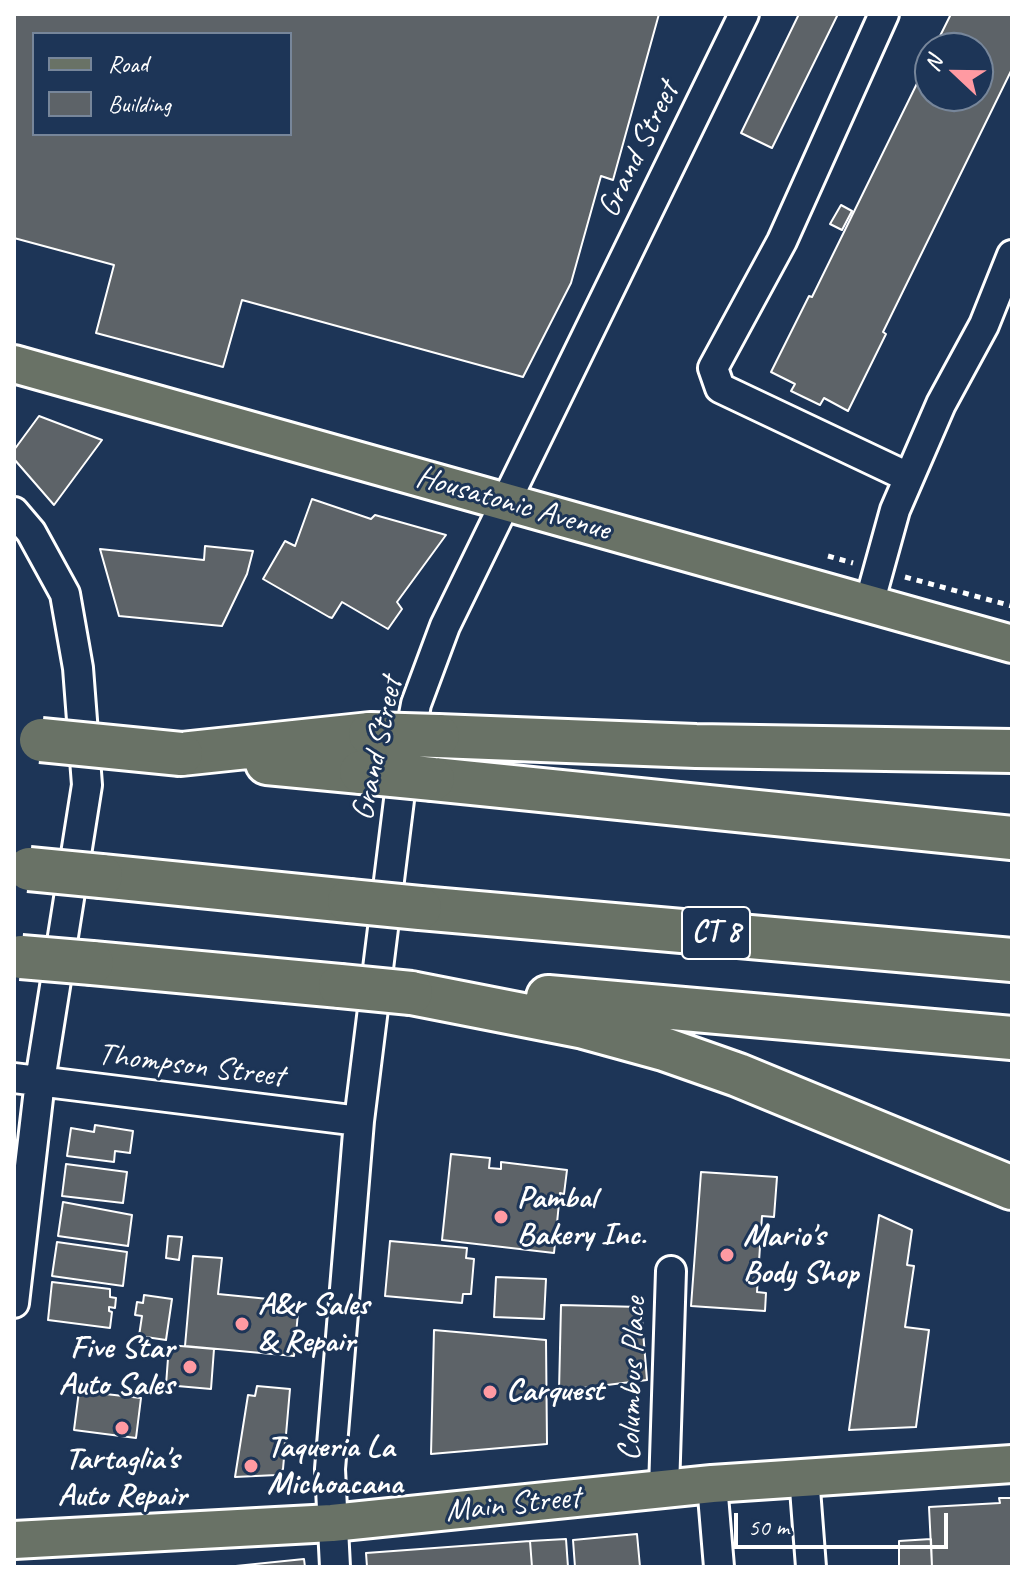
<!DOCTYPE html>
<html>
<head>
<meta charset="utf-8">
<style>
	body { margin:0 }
	#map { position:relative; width:1026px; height:1581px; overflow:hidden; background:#1d3557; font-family:Caveat,sans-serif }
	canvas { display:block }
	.frame { position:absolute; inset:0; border:16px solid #fff; pointer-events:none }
	.legend { position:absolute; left:32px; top:32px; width:260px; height:104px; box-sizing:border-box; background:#1d3557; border:2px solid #77869a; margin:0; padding:10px 14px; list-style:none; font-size:24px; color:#fff }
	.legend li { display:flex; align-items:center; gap:16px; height:40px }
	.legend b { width:40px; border:2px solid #77869a }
	.north { position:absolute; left:914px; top:32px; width:80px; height:80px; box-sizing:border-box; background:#1d3557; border:2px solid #77869a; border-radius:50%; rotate:292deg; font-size:22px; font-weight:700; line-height:32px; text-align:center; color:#fff }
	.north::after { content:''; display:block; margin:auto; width:28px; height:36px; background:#ff9aa2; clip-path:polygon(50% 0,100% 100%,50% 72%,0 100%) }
	.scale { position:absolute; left:734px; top:1513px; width:214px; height:36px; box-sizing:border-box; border:4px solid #fff; border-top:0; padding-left:10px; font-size:24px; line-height:28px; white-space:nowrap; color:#fff; -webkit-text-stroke:6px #1d3557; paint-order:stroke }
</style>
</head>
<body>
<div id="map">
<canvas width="1026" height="1581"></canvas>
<div class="frame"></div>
<ul class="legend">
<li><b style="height:10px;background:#697266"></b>Road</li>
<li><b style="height:22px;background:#5d6368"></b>Building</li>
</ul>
<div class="north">N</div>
<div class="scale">50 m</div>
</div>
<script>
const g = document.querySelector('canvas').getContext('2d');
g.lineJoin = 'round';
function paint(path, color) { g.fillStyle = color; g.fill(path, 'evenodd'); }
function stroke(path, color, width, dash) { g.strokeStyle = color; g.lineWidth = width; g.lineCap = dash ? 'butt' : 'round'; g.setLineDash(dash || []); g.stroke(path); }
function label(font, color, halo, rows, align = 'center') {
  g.font = font + ' Caveat,sans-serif'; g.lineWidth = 6; g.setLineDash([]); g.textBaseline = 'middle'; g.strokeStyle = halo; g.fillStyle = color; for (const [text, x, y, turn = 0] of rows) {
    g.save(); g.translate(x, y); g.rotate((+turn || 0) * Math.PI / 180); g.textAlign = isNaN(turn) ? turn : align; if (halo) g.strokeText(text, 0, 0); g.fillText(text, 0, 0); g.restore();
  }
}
const building = new Path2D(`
	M14 14H659L613 180 601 176 571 283 523 377 242 300 223 367 96 333 114 265 14 238ZM34 34H290V134H34Z
	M799 14H838L772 148 741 133Z
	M951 14H1012V69L883 332 886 334 848 411 824 398 820 405 791 391 795 384 771 372 809 296 812 297 930 57V96H978V48H934Z
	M841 205 852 211 842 230 830 224Z
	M39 416 102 440 54 505 14 459V450Z
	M312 499 371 519 375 515 446 535 397 602 402 609 388 629 342 602 332 618 329 617 263 579 285 541 295 546Z
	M205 546 253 551 247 574 222 626 119 616 100 549 204 560Z
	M95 1125 133 1131 130 1153 115 1151 114 1162 67 1156 71 1128 94 1132Z
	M451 1154 490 1158 489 1168 501 1169V1162L567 1170 564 1194 560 1193 554 1253 442 1240Z
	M66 1164 127 1172 123 1203 62 1196Z
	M701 1172 777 1177 774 1217 762 1216 757 1292 766 1293 765 1311 691 1306Z
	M63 1202 132 1215 128 1246 58 1236Z
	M879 1215 912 1230 907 1265 914 1266 905 1327 929 1330 916 1427 849 1430Z
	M168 1236 182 1237 179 1260 166 1258Z
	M390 1241 467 1248 466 1258 474 1259 471 1294H463L462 1303 385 1296Z
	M57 1242 127 1252 123 1286 52 1276Z
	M193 1256 222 1258 218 1294 299 1302 294 1356 185 1346Z
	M496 1277 546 1279 544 1319 494 1317Z
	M52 1282 110 1289V1297L116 1298 115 1308 109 1307V1311L112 1312 110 1328 48 1320Z
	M144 1295 172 1299 166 1340 139 1336 142 1316 135 1315 137 1302 143 1303Z
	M561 1305 641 1307 647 1380 559 1391Z
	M434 1330 546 1340 547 1444 431 1454Z
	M169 1345 214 1349 211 1389 166 1385Z
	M257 1386 290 1389 283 1469 277 1475 235 1477 248 1395 255 1396Z
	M79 1391 141 1398 136 1438 74 1430Z
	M999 1498H1012V1567H932L929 1507 1000 1503Z
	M637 1534 640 1567H575L573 1540Z
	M566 1539 568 1567H532L530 1541Z
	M931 1539 932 1567H899V1541Z
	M530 1541 532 1567H367L366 1553Z
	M304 1559 305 1567H226Z`);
const path = new Path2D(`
	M828 556 853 563
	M905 577 1012 606`);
const minor = new Path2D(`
	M884 14 782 241 713 368 720 388 908 477
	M14 512 31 532 65 594 78 668 87 785 40 1081 14 1303
	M869 604 895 510 941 404 984 325 1012 255
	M14 1078 359 1121
	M804 1476 811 1567
	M712 1484 719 1567
	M664 1489 671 1271
	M335 1567 330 1469 359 1121 401 784 416 704 445 626 744 14`);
const major = new Path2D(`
	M14 364 1012 644
	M14 1540 332 1523 712 1484 1012 1464`);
const highway = new Path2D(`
	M438 736 696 746 1012 751
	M181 754 370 734
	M267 763 361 772
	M433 779 1012 838
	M101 876 349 901
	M420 908 1012 960
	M92 963 340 986
	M411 993 584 1027 664 1049 738 1075 1012 1188
	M548 997 1012 1038`);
const highwayBridge = new Path2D(`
	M370 734 438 736
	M41 740 181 754
	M361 772 433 779
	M29 869 101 876
	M349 901 420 908
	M21 957 92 963
	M340 986 411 993`);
const markers = [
	[501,1217,8,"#ff9aa2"],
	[727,1255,8,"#ff9aa2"],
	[242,1324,8,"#ff9aa2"],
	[190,1367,8,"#ff9aa2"],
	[490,1392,8,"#ff9aa2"],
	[122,1428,8,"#ff9aa2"],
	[251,1466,8,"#ff9aa2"]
];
const shields = [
	[716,933,68]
];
const shieldNames = [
	["CT 8",716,933]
];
const streetNames = [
	["Grand Street",639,150,-64],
	["Housatonic Avenue",513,504,16],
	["Grand Street",378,749,-78],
	["Thompson Street",191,1066,7],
	["Columbus Place",633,1379,-88],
	["Main Street",513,1505,-6]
];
const poiNames = [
	["Pambal",517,1199],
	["Bakery Inc.",517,1236],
	["Mario's",743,1237],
	["Body Shop",743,1274],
	["A&r Sales",258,1306],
	["& Repair",258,1343],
	["Five Star",174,1349,"right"],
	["Auto Sales",174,1386,"right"],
	["Carquest",506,1392],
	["Taqueria La",267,1448],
	["Michoacana",267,1485],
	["Tartaglia's",122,1460,"center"],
	["Auto Repair",122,1497,"center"]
];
paint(building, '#5d6368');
stroke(building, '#fff', 2);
stroke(minor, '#fff', 34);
stroke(major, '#fff', 42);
stroke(highway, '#fff', 48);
stroke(path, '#fff', 5, [6, 6]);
stroke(minor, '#1d3557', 28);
stroke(major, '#697266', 36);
stroke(highway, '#697266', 42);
stroke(highwayBridge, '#fff', 48, []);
stroke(highwayBridge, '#697266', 42);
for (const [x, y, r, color] of markers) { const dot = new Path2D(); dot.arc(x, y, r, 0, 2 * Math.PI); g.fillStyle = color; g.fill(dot); stroke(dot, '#1d3557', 3); }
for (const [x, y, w] of shields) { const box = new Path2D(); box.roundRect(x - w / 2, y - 26, w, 52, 6); g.fillStyle = '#1d3557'; g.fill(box); stroke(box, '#fff', 2); }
label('bold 30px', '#fff', null, shieldNames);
label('32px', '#fff', '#1d3557', streetNames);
label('bold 32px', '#fff', '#1d3557', poiNames, 'left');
</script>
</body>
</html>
